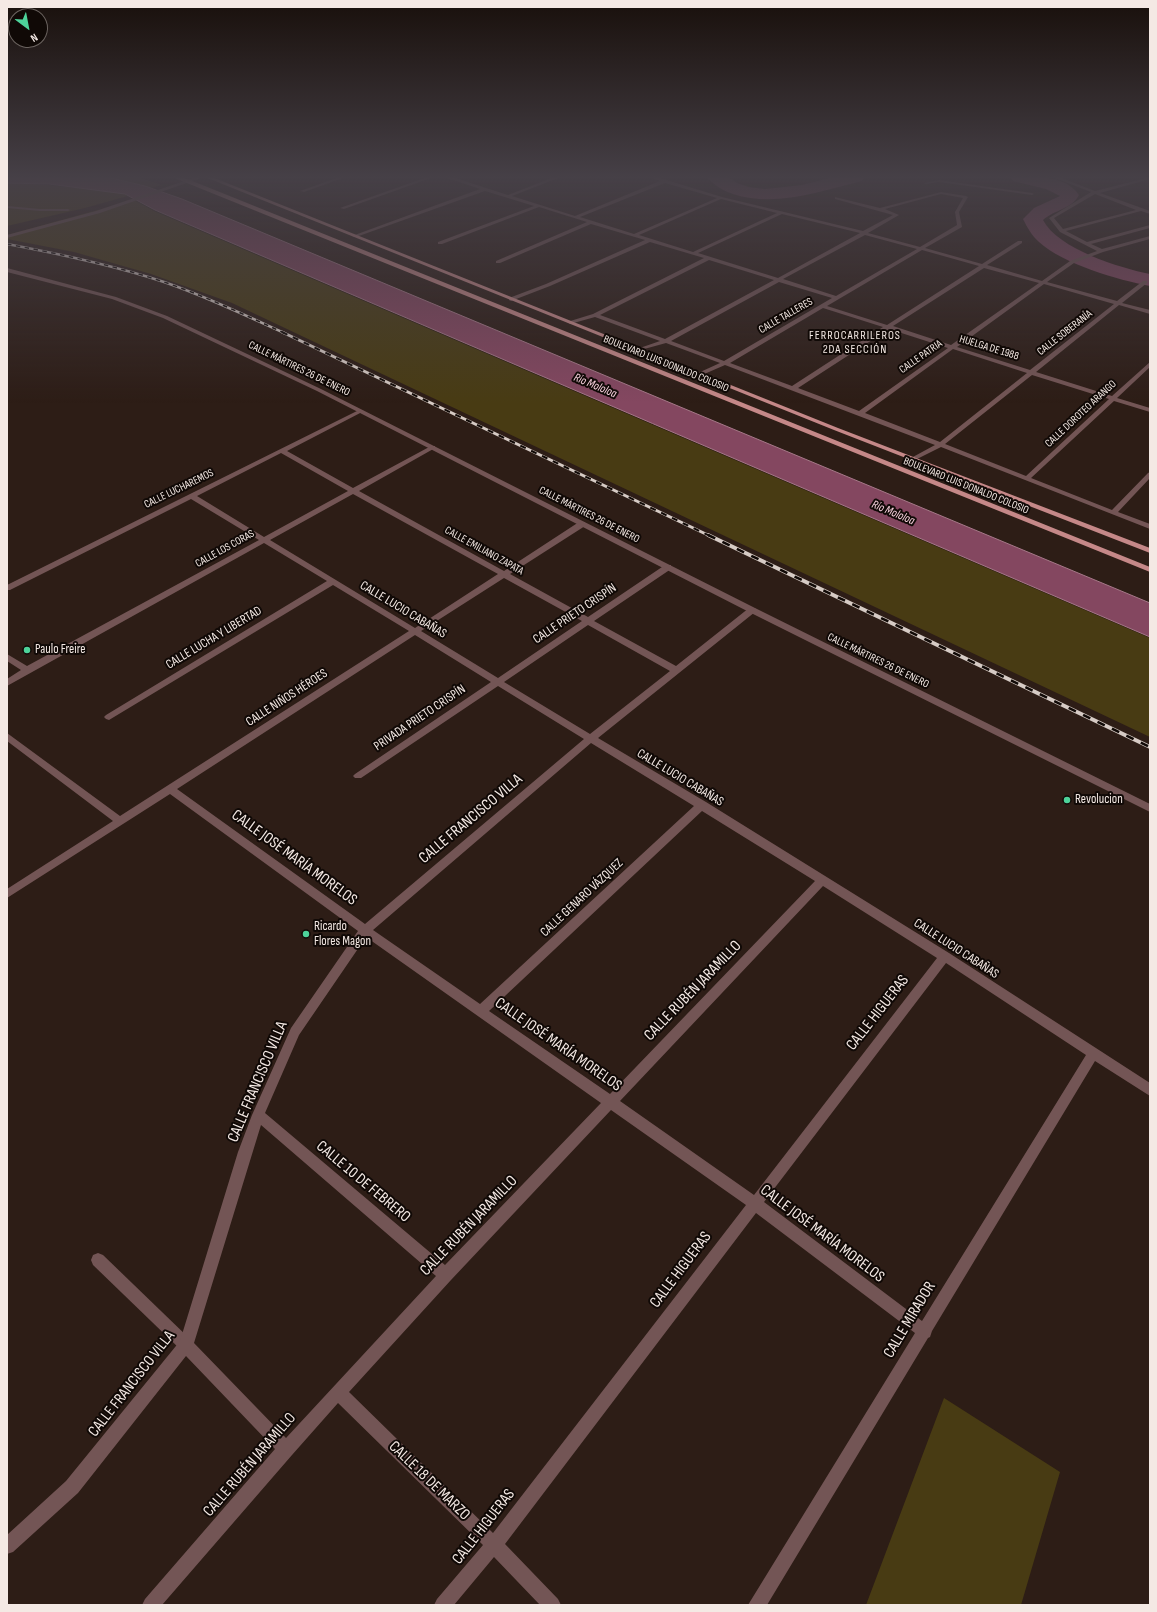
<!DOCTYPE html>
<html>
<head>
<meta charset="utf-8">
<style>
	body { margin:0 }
	#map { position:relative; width:1157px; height:1612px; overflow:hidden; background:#2d1d16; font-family:"Sofia Sans Condensed",sans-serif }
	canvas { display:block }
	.frame { position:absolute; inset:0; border:8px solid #f4e9e4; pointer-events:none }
	.north { position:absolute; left:8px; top:8px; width:40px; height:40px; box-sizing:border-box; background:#100906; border:1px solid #6b635f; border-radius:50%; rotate:148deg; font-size:11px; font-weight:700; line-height:16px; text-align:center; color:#f4e9e4 }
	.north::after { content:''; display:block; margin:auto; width:14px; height:18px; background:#4dd39a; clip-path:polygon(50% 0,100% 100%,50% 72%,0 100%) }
</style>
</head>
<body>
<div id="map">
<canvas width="1157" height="1612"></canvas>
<div class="frame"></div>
<div class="north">N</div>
</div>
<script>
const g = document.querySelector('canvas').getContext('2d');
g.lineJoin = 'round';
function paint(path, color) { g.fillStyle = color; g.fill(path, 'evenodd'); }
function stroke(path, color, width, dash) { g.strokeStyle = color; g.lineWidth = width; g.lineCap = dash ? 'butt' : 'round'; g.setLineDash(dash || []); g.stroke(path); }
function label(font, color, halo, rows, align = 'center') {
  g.font = font + ' "Sofia Sans Condensed",sans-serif'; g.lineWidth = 4; g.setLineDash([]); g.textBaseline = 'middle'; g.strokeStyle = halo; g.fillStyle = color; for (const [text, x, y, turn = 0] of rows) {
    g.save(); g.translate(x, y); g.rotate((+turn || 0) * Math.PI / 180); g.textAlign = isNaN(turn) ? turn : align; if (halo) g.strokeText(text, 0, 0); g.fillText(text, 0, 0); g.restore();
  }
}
const green = new Path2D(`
	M107 177H137L162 185 151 188Z
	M7 183C47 184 85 188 124 194L128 196 85 208 7 226Z
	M134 200 154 211 1150 638V737L232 303 151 274 74 252 7 239V235Z
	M944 1398 1060 1472 1021 1605H866Z`);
const water = new Path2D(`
	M7 177H107L145 186 182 199 1150 603V637L155 210 125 194 49 184 7 183Z`);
const river = new Path2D(`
	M707 177H728L737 183 749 187 765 189 802 185 833 177H865L862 181C820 191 775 208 733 194 724 191 713 185 707 177Z
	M1010 177C1033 177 1065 174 1079 195 1072 209 1054 210 1043 220 1058 249 1120 268 1150 274V286C1118 280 1063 264 1039 242 1032 236 1027 227 1023 219L1034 208 1060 196 1046 189 1013 181Z`);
const pedestrian = new Path2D(`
	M98 1253 103 1255 191 1340 193 1345 191 1350 186 1352 181 1350 93 1265 91 1260 93 1255Z`);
const minor = new Path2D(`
	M339 177H346L304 192 300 191Z
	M427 177H434L344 209 340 208Z
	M444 177H452L508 195 554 177H561L512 196 575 216 660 181 649 177H657L722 197 863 231 893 215 835 199V197L880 208 941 192 966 196 968 197 959 212 962 227 925 248 982 264 1018 241H1022V243L987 265 1042 281 1070 261 1097 251 1060 232 1049 218 1091 192 1052 177H1059L1095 191 1150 177V179L1100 193 1150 211V214L1141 211 1066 231 1087 242 1150 225V228L1091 244 1102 249 1150 236V239L1103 252 1074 263 1047 282 1117 301 1143 281H1147V283L1122 303 1150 310V314L1119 305 1036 372 1112 396 1150 362V367L1117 398 1150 408V412L1114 401 1031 478 1112 510 1148 473 1150 472V478L1118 512 1150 524V529L941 447 915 460H911V458L935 445 725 365 702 375H698V373L720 363 666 343 637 351V349L660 341 595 317 570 324 567 322 593 314 704 258 650 242 550 286 511 301 509 300V298L546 284 645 240 591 224 500 263H496V261L587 222 539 207 442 244H438V242L534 206 485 191 356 237 352 236 480 189ZM665 183 717 198 634 234 580 217ZM941 194 963 198 955 212 957 225 920 247 868 233 899 215 885 209ZM1095 194 1136 210 1063 229 1054 218ZM721 199 777 213 693 252 639 235ZM782 214 860 233 778 278 698 253ZM865 235 917 249 836 296 783 279ZM922 250 979 266 887 325 827 306ZM709 260 774 280 665 339 600 315ZM984 268 1039 283 951 345 893 326ZM779 282 832 298 724 361 671 341ZM1044 284 1114 304 1030 370 957 347ZM823 308 883 327 792 386 730 363ZM889 329 948 348 859 411 798 388ZM953 349 1027 373 940 442 865 413ZM1032 375 1109 399 1026 476 945 444Z
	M939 180 1032 193 1034 194 1032 195 939 182 926 184 924 183Z
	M359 410 364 411 287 451 353 488 431 446H435V448L359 491 504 571 579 522H585V526L510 574 588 617 665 565H671V569L594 621 676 666 749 608H755L756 610 755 612 598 738 706 802 949 953 1150 1083V1096L1095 1061 932 1331 930 1337 928 1338 767 1605H748L915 1333 756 1213 505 1544 558 1599 561 1605H540L494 1557 454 1605H434L437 1599 483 1545 338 1403 292 1455 162 1605H142L145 1599 275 1449 186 1356 78 1493 13 1552 7 1554V1535L66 1481 180 1341 238 1152 252 1115 291 1028 358 931 170 794 7 898V889L113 821 7 741V733L120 816 409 631 333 585 109 720 106 719 104 717 106 715 327 581 264 543 7 686V679L21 670 7 661V654L27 666 259 540 191 499 10 590H7V585ZM281 453 348 491 264 537 197 496ZM353 494 498 574 415 628 270 540ZM504 578 582 621 498 678 421 631ZM588 625 670 671 590 734 504 682ZM415 635 491 682 355 774 353 776 355 778H361L498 686 584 739 365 924 177 789ZM591 743 694 806 480 1004 373 930ZM702 811 815 881 610 1094 489 1011ZM823 886 937 958 754 1195 620 1101ZM366 937 601 1103 445 1265 265 1113 299 1035ZM946 963 1086 1055 922 1321 764 1202ZM611 1110 746 1205 493 1533 349 1392 451 1280ZM261 1125 436 1276 286 1438 194 1343Z`);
const tertiary = new Path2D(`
	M196 177H204L100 213 7 238V235L96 211Z
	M7 206 40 209H68L70 210 68 211H40L7 208Z
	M7 268 116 297 167 316 321 389 755 608 1150 804V812L749 612 317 391 163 318 112 299 7 272Z`);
const primary = new Path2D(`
	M172 177H180L190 180 1150 567V572Z
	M205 177H212L838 428 1150 548V553L834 430Z`);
const railFar2 = new Path2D(`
	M7 244C60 254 113 265 164 282 205 296 245 315 284 333`);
const railFar1 = new Path2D(`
	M282 332 710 536`);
const rail = new Path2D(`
	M708 535 1150 747`);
const markers = [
	[27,650,4,"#4dd39a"],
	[1067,800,4,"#4dd39a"],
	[306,934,4,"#4dd39a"]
];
const farStreetnames = [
	["CALLE TALLERES",786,316,-30],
	["CALLE SOBERANÍA",1065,333,-38],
	["HUELGA DE 1988",989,348,17],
	["CALLE PATRIA",921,357,-35],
	["BOULEVARD LUIS DONALDO COLOSIO",666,364,22],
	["CALLE MÁRTIRES 26 DE ENERO",299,369,26],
	["CALLE DOROTEO ARANGO",1081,414,-43],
	["BOULEVARD LUIS DONALDO COLOSIO",966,486,22],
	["CALLE LUCHAREMOS",179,489,-26],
	["CALLE MÁRTIRES 26 DE ENERO",589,515,27],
	["CALLE LOS CORAS",225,549,-29],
	["CALLE EMILIANO ZAPATA",484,551,29],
	["CALLE MÁRTIRES 26 DE ENERO",878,661,26]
];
const farNeighbourhoodnames = [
	["FERROCARRILEROS",855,336],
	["2DA SECCIÓN",855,350]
];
const farWaternames = [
	["Río Mololoa",595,386,23],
	["Río Mololoa",893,513,23]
];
const streetNames = [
	["CALLE LUCIO CABAÑAS",403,610,31],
	["CALLE PRIETO CRISPÍN",575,614,-34],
	["CALLE LUCHA Y LIBERTAD",214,638,-31],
	["CALLE NIÑOS HÉROES",287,698,-33],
	["PRIVADA PRIETO CRISPÍN",420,718,-34],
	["CALLE LUCIO CABAÑAS",680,778,31],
	["CALLE GENARO VÁZQUEZ",582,898,-43],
	["CALLE LUCIO CABAÑAS",956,949,33]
];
const poiNames = [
	["Paulo Freire",35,650],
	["Revolucion",1075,800],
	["Ricardo",314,927],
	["Flores Magon",314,942]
];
const nearStreetnames = [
	["CALLE FRANCISCO VILLA",471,819,-40],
	["CALLE JOSÉ MARÍA MORELOS",294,858,36],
	["CALLE RUBÉN JARAMILLO",693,991,-46],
	["CALLE HIGUERAS",878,1013,-52],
	["CALLE JOSÉ MARÍA MORELOS",558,1045,35],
	["CALLE FRANCISCO VILLA",258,1082,-67],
	["CALLE 10 DE FEBRERO",363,1182,40],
	["CALLE RUBÉN JARAMILLO",469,1226,-46],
	["CALLE JOSÉ MARÍA MORELOS",822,1234,37],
	["CALLE HIGUERAS",681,1270,-53],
	["CALLE MIRADOR",910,1320,-59],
	["CALLE FRANCISCO VILLA",132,1384,-52],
	["CALLE RUBÉN JARAMILLO",250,1465,-49],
	["CALLE 18 DE MARZO",429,1481,44],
	["CALLE HIGUERAS",484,1527,-52]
];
paint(green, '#483b13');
paint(water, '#844760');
stroke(water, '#a67888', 1);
paint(river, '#844760');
paint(pedestrian, '#735555');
paint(minor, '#735555');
paint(tertiary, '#735555');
paint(primary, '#c58888');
stroke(railFar2, '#d6cbc5', 2.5);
stroke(railFar1, '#d6cbc5', 3);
stroke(rail, '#d6cbc5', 4);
stroke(railFar2, '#100906', 1.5, [4.5]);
stroke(railFar1, '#100906', 2, [6]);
stroke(rail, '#100906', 2.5, [8]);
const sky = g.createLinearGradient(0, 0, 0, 403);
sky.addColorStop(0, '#19100c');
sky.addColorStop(0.44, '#464047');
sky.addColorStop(1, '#46404700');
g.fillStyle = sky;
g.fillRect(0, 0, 1157, 403);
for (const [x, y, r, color] of markers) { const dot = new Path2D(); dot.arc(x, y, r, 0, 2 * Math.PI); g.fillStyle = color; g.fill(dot); stroke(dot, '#100906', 1.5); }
label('11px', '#f4e9e4', '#100906', farStreetnames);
g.letterSpacing = '1px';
label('12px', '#f4e9e4', '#100906', farNeighbourhoodnames);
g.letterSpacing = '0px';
label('italic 12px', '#fbd4e1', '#100906', farWaternames);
label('13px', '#f4e9e4', '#100906', streetNames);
label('13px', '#f4e9e4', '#100906', poiNames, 'left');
label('16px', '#f4e9e4', '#100906', nearStreetnames);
</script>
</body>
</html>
